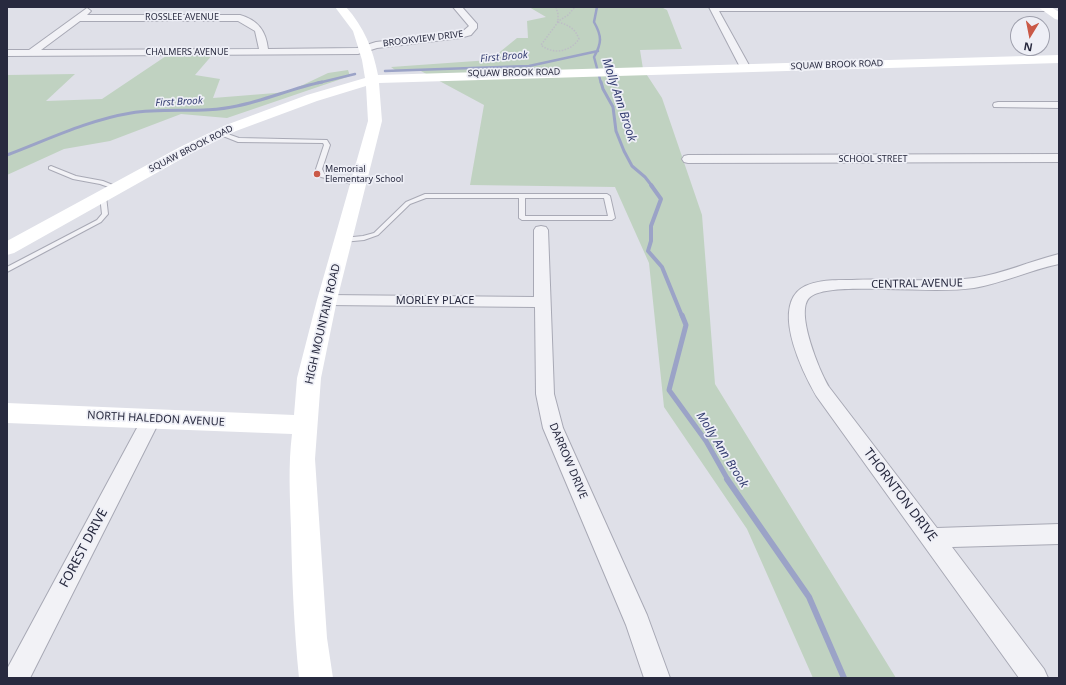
<!DOCTYPE html>
<html>
<head>
<meta charset="utf-8">
<style>
	body { margin:0 }
	#map { position:relative; width:1066px; height:685px; overflow:hidden; background:#dfe0e8; font-family:"Noto Sans",sans-serif }
	canvas { display:block }
	.frame { position:absolute; inset:0; border:8px solid #282a3f; pointer-events:none }
	.north { position:absolute; left:1010px; top:16px; width:40px; height:40px; box-sizing:border-box; background:#eeeff6; border:1px solid #9fa0ad; border-radius:50%; rotate:190deg; font-size:11px; font-weight:700; line-height:16px; text-align:center; color:#282a3f }
	.north::after { content:''; display:block; margin:auto; width:14px; height:18px; background:#ca5947; clip-path:polygon(50% 0,100% 100%,50% 72%,0 100%) }
</style>
</head>
<body>
<div id="map">
<canvas width="1066" height="685"></canvas>
<div class="frame"></div>
<div class="north">N</div>
</div>
<script>
const g = document.querySelector('canvas').getContext('2d');
g.lineJoin = 'round';
function paint(path, color) { g.fillStyle = color; g.fill(path, 'evenodd'); }
function stroke(path, color, width, dash) { g.strokeStyle = color; g.lineWidth = width; g.lineCap = dash ? 'butt' : 'round'; g.setLineDash(dash || []); g.stroke(path); }
function label(font, color, halo, rows, align = 'center') {
  g.font = font + ' "Noto Sans",sans-serif'; g.lineWidth = 3.5; g.setLineDash([]); g.textBaseline = 'middle'; g.strokeStyle = halo; g.fillStyle = color; for (const [text, x, y, turn = 0] of rows) {
    g.save(); g.translate(x, y); g.rotate((+turn || 0) * Math.PI / 180); g.textAlign = isNaN(turn) ? turn : align; if (halo) g.strokeText(text, 0, 0); g.fillText(text, 0, 0); g.restore();
  }
}
const green = new Path2D(`
	M529 7H661L667 10 682 49 640 50 643 69 662 98 702 215 715 384 896 678H813L747 529 664 407 649 263 615 187 470 185 484 105 419 70H395L391 67 490 60 517 38H528L527 21 546 17Z
	M172 52 214 53 195 75 220 79 213 98 288 92 328 73 348 70 350 76 227 118 181 114 110 141 64 149 7 175V75L75 74 46 101 102 99Z`);
const streamFar4 = new Path2D(`
	M597 7 594 22C602 36 602 43 594 57L601 83
	M385 71 529 66 598 51
	M318 83 355 74`);
const streamFar3 = new Path2D(`
	M601 82 603 89 613 107 616 131 624 151 632 166 645 177 652 186
	M7 155C47 140 88 120 131 113 166 107 202 114 237 106 266 100 293 88 322 82`);
const streamFar2 = new Path2D(`
	M651 185 661 199 651 226V241L648 251 662 267 682 316`);
const streamFar1 = new Path2D(`
	M682 315 686 325 669 390 706 441 728 480`);
const stream = new Path2D(`
	M727 479 809 597 844 678`);
const path = new Path2D(`
	M556 7 558 14V22
	M557 22 568 15 575 7
	M558 22C568 25 575 28 579 39 570 52 553 55 541 45Z`);
const lane = new Path2D(`
	M218 132H222L239 138 327 140 330 145 322 169 325 175 357 181 360 183 357 185 321 177 316 169 324 145 323 143 238 142 218 134Z
	M51 166 76 176 103 181 120 188 117 190 100 184 73 179 49 169V167Z
	M103 194 106 196 108 214 101 222 7 272V267L97 220 102 214 100 196Z
	M425 194H607L610 196 615 218 612 220H522L519 218V198H426L410 204 378 235 364 240 343 242 340 240 343 238 363 236 374 233 406 202ZM525 198H604L608 216H525Z`);
const street = new Path2D(`
	M453 7H462L477 24V28L471 35 460 38 377 48 358 54 7 56V50H29L87 8 91 11 87 15H240C258 20 266 31 268 49L357 48 376 42 462 32 469 26ZM80 21H238L255 31 259 49 41 50Z
	M709 7H1049V8L1045 11H719L750 67 745 70 740 67Z
	M998 102H1059V108L994 107 993 105 994 103Z
	M1059 154V162L688 163 684 162 682 159 684 156 688 155Z
	M541 226 546 227 548 230 554 394 563 428 647 615 670 678H644L626 625 543 428 536 394 535 307 327 305 321 304 319 300 321 296 327 295 534 297V230L536 227Z
	M1059 254V264C1030 270 1003 283 974 288 945 292 915 289 886 289 868 289 820 286 809 298 795 313 820 372 829 387L937 528 1059 524V544L952 547 1044 669 1048 678H1019L817 397C803 373 775 316 797 292 809 279 836 280 852 280 892 278 934 283 974 278 1003 274 1030 261 1059 254Z
	M152 411 159 413 161 418 30 678H7V669L145 413Z`);
const secondary = new Path2D(`
	M335 7H346C364 27 373 49 378 75L1059 55V63L379 83 382 121 337 300 321 378 315 459 327 638 333 678H299C294 628 292 579 291 529 290 497 288 466 292 434L7 423V403L294 415 297 378 317 300 368 121 366 86 317 101 236 131 192 153 14 253 7 255V241L180 147 226 125 307 95 365 78 362 60 353 31Z
	M1038 7H1051L1059 12V20L1055 19Z`);
const markers = [
	[317,174,4,"#ca5947"]
];
const farStreetnames = [
	["ROSSLEE AVENUE",182,17],
	["BROOKVIEW DRIVE",423,39,-7],
	["CHALMERS AVENUE",187,52],
	["SQUAW BROOK ROAD",837,65,-2],
	["SQUAW BROOK ROAD",514,73,-1],
	["SQUAW BROOK ROAD",191,149,-27],
	["SCHOOL STREET",873,159]
];
const farPoinames = [
	["Memorial",325,169],
	["Elementary School",325,179]
];
const farWaternames = [
	["First Brook",504,57,-5],
	["First Brook",179,102,-3]
];
const streetNames = [
	["CENTRAL AVENUE",917,284,-1],
	["MORLEY PLACE",435,301],
	["HIGH MOUNTAIN ROAD",323,324,-77],
	["NORTH HALEDON AVENUE",156,419,3],
	["DARROW DRIVE",568,461,67]
];
const waterNames = [
	["Molly Ann Brook",619,100,72],
	["Molly Ann Brook",722,450,58]
];
const nearStreetnames = [
	["THORNTON DRIVE",900,495,53],
	["FOREST DRIVE",84,548,-62]
];
paint(green, '#c0d2c1');
stroke(streamFar4, '#9ba3c7', 2.5);
stroke(streamFar3, '#9ba3c7', 3);
stroke(streamFar2, '#9ba3c7', 4);
stroke(streamFar1, '#9ba3c7', 5);
stroke(stream, '#9ba3c7', 6);
stroke(lane, '#a8a9b5', 2);
stroke(street, '#a8a9b5', 2);
stroke(path, '#bdbec6', 1.5, [1.5, 1.5]);
paint(lane, '#f2f2f6');
paint(street, '#f2f2f6');
paint(secondary, '#fff');
for (const [x, y, r, color] of markers) { const dot = new Path2D(); dot.arc(x, y, r, 0, 2 * Math.PI); g.fillStyle = color; g.fill(dot); stroke(dot, '#eeeff6', 1.5); }
label('9px', '#282a3f', '#eeeff6', farStreetnames);
label('9px', '#282a3f', '#eeeff6', farPoinames, 'left');
label('italic 10px', '#343d71', '#eeeff6', farWaternames);
label('11px', '#282a3f', '#eeeff6', streetNames);
label('italic 12px', '#343d71', '#eeeff6', waterNames);
label('13px', '#282a3f', '#eeeff6', nearStreetnames);
</script>
</body>
</html>
